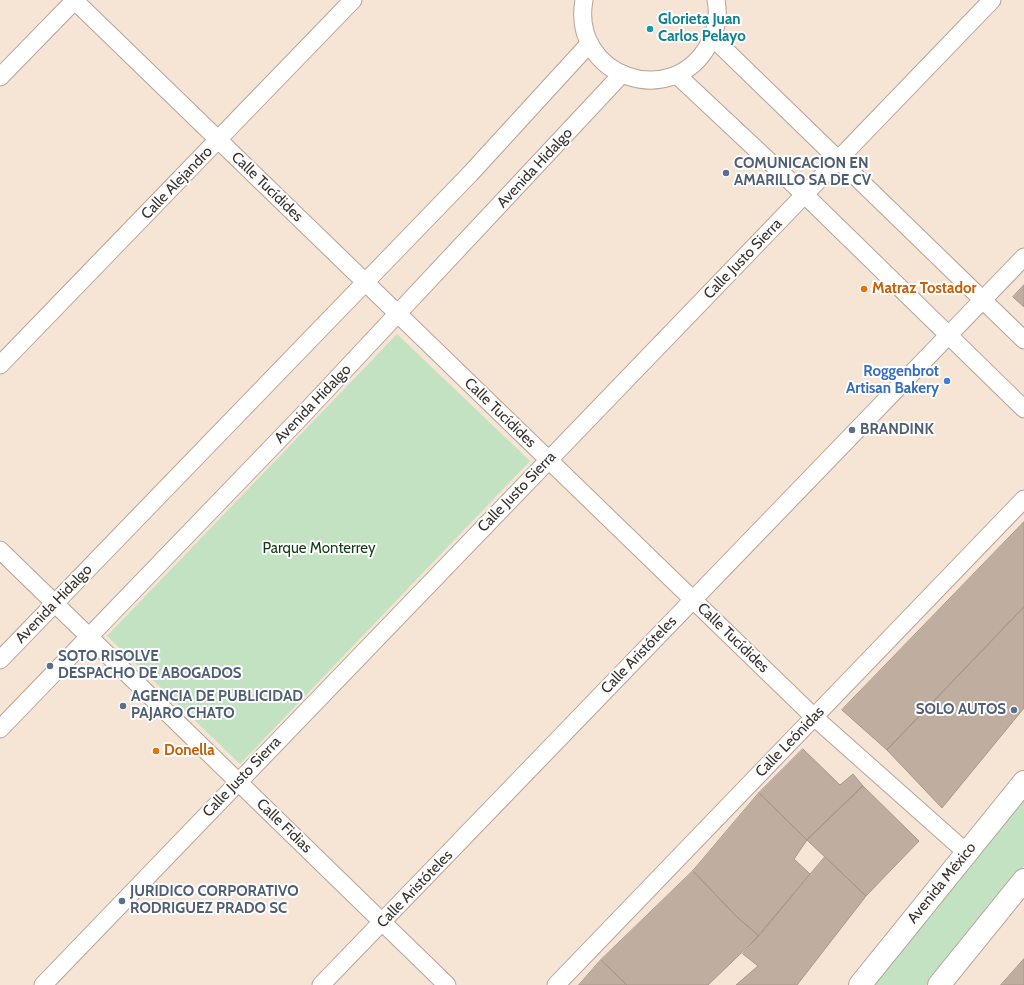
<!DOCTYPE html>
<html>
<head>
<meta charset="utf-8">
<style>
	body { margin:0 }
	canvas { display:block; background:#f6e4d5 }
</style>
</head>
<body>
<canvas width="1024" height="985"></canvas>
<script>
const g = document.querySelector('canvas').getContext('2d');
g.lineJoin = 'round';
function paint(path, color) { g.fillStyle = color; g.fill(path, 'evenodd'); }
function stroke(path, color, width, dash) { g.strokeStyle = color; g.lineWidth = width; g.lineCap = dash ? 'butt' : 'round'; g.setLineDash(dash || []); g.stroke(path); }
function label(font, color, halo, rows, align = 'center') {
  g.font = font + ' Cabin,sans-serif'; g.lineWidth = 4; g.setLineDash([]); g.textBaseline = 'middle'; g.strokeStyle = halo; g.fillStyle = color; for (const [text, x, y, turn = 0] of rows) {
    g.save(); g.translate(x, y); g.rotate((+turn || 0) * Math.PI / 180); g.textAlign = isNaN(turn) ? turn : align; if (halo) g.strokeText(text, 0, 0); g.fillText(text, 0, 0); g.restore();
  }
}
const green = new Path2D(`
	M397 334 530 461 240 764 107 636Z
	M1024 799V866L926 985H874L904 946Z`);
const building = new Path2D(`
	M1024 285V307L1013 297Z
	M1024 522V607L887 750 842 710Z
	M1024 607V708L942 808 887 750Z
	M803 749 840 785 853 774 863 786 807 840 759 793Z
	M863 786 919 841 866 896 807 840Z
	M759 793 807 840 794 859 810 874 759 936 737 917 693 871Z
	M825 857 866 896 797 985H736L758 966 743 954Z
	M693 871 737 917 759 936 708 985H627L601 960Z
	M1024 959V985H1001Z
	M601 960 627 985H579Z`);
const minor = new Path2D(`
	M74 0 814 717 967 853
	M584 0C570 76 672 112 709 44 716 31 719 15 716 0
	M713 38 1024 340
	M677 75 805 195 1024 409
	M0 77 75 0
	M0 365 353 0
	M0 550 447 985
	M0 660 470 174 589 44
	M0 729 299 419 621 75
	M43 985 992 0
	M321 985 1024 257
	M556 985 1024 499`);
const secondary = new Path2D(`
	M860 985 1024 782
	M939 985 1024 880`);
const markers = [
	[650,29,4,"#0f9aa8"],
	[726,173,4,"#5c6f8a"],
	[864,289,4,"#e8710a"],
	[947,381,4,"#3f7fe0"],
	[852,430,4,"#5c6f8a"],
	[50,666,4,"#5c6f8a"],
	[123,706,4,"#5c6f8a"],
	[1014,710,4,"#5c6f8a"],
	[156,751,4,"#e8710a"],
	[122,901,4,"#5c6f8a"]
];
const cultureNames = [
	["Glorieta Juan",658,20],
	["Carlos Pelayo",658,37]
];
const serviceNames = [
	["COMUNICACION EN",734,164],
	["AMARILLO SA DE CV",734,181],
	["BRANDINK",860,430],
	["SOTO RISOLVE",58,657],
	["DESPACHO DE ABOGADOS",58,674],
	["AGENCIA DE PUBLICIDAD",131,697],
	["PAJARO CHATO",131,714],
	["SOLO AUTOS",1006,710,"right"],
	["JURIDICO CORPORATIVO",130,892],
	["RODRIGUEZ PRADO SC",130,909]
];
const streetNames = [
	["Avenida Hidalgo",535,168,-47],
	["Calle Alejandro",177,183,-46],
	["Calle Tucídides",267,187,44],
	["Calle Justo Sierra",743,259,-46],
	["Avenida Hidalgo",313,404,-46],
	["Calle Tucídides",500,413,44],
	["Calle Justo Sierra",517,492,-46],
	["Avenida Hidalgo",54,604,-46],
	["Calle Tucídides",733,638,44],
	["Calle Aristóteles",639,655,-46],
	["Calle Leónidas",790,742,-46],
	["Calle Justo Sierra",242,777,-46],
	["Calle Fidias",284,826,44],
	["Avenida México",942,883,-51],
	["Calle Aristóteles",415,889,-46]
];
const foodNames = [
	["Matraz Tostador",872,289],
	["Donella",164,751]
];
const shopNames = [
	["Roggenbrot",939,372],
	["Artisan Bakery",939,389]
];
const parkNames = [
	["Parque Monterrey",319,549]
];
paint(green, '#c3e2c1');
paint(building, '#bfaea0');
stroke(building, '#a89789', 1);
stroke(minor, '#b5a496', 19);
stroke(secondary, '#b5a496', 24);
stroke(minor, '#fff', 17);
stroke(secondary, '#fff', 22);
for (const [x, y, r, color] of markers) { const dot = new Path2D(); dot.arc(x, y, r, 0, 2 * Math.PI); g.fillStyle = color; g.fill(dot); stroke(dot, '#fff', 1.5); }
label('bold 15px', '#0d838f', '#fff', cultureNames, 'left');
label('bold 15px', '#4e5e75', '#fff', serviceNames, 'left');
label('15px', '#39322c', '#fff', streetNames);
label('bold 15px', '#c56008', '#fff', foodNames, 'left');
label('bold 15px', '#366cbe', '#fff', shopNames, 'right');
label('15px', '#103d11', '#fff', parkNames);
</script>
</body>
</html>
